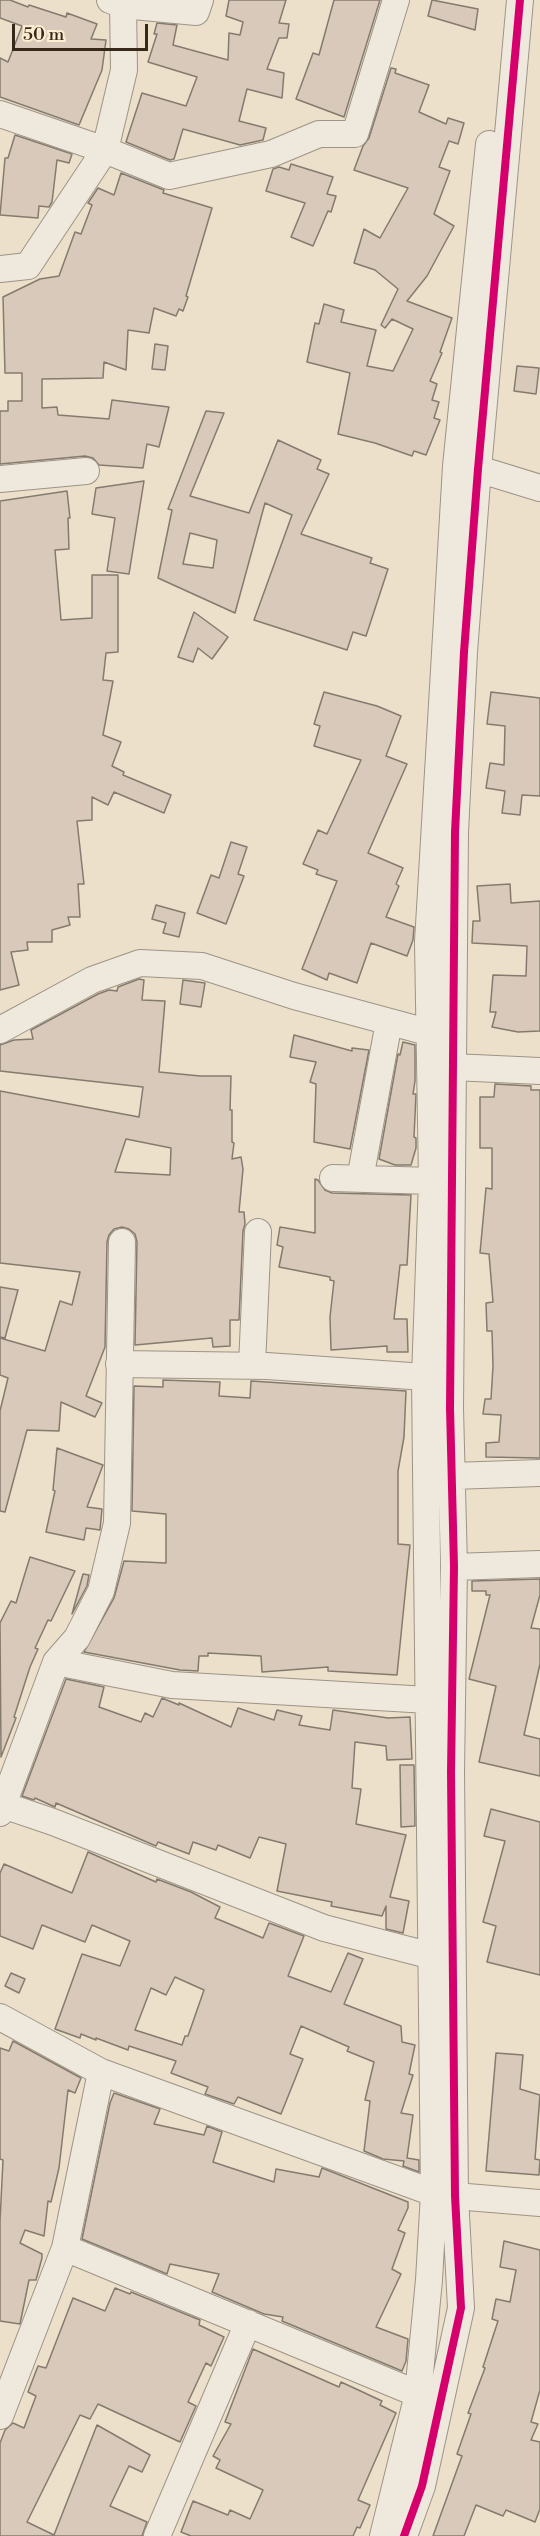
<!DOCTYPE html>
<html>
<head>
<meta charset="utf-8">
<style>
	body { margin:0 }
	#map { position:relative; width:540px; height:2536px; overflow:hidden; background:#ece0ca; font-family:"Libre Bodoni",serif }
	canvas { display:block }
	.scale { position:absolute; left:12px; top:24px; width:136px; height:27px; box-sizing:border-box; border:3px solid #37281a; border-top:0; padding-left:8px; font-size:18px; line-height:21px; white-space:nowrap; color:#37281a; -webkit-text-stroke:4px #fcedd3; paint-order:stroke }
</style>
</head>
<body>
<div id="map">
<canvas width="540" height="2536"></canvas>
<div class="scale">50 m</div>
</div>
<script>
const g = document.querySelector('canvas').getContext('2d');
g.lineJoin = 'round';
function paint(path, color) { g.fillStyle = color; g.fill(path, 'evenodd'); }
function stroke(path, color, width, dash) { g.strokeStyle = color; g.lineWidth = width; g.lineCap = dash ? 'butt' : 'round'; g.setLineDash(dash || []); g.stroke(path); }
const building = new Path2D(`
	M0 0H10L28 7 29 5 66 17 67 13 97 24 91 39 106 40 102 70 79 125 0 97V58L8 62 22 26 0 18Z
	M229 0H286L279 23 289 24 287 38H279L267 69 284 73 282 98 247 89 239 121 266 128 263 140 240 145 183 129 174 159 170 160 126 142 142 93 186 106 197 77 148 62 157 34H154L157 23 177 25 173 45 228 60 229 33 240 35 243 22 226 16Z
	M334 0H380L344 117 296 99 313 53 319 55Z
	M432 0 478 9 475 30 428 16Z
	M391 68 396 69 395 73 429 85 419 112 446 124 448 118 464 123 458 144 449 141 439 167 450 171 434 214 454 226 427 276 407 301 452 318 440 352 442 353 430 381 437 384 432 400 439 402 434 418 440 420 426 455 414 451 412 456 375 443 338 434 350 373 307 362 315 323 319 324 324 304 344 310 341 322 376 330 367 366 393 371 413 329 392 319 385 328 381 325 398 289 375 270 354 263 364 229 380 238 408 188 354 170 363 146 369 138Z
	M15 135 72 154 69 163 57 160 52 202 49 207 39 206 38 218 0 215 5 158H8Z
	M291 164 333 177 327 194 336 196 331 212 328 211 313 246 291 237 305 203 266 191 273 169 279 167 289 170Z
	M121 173 164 190 163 193 212 208 186 296 188 297 183 311 179 309 176 316 154 308 149 333 128 330 126 370 104 362 103 378 42 379V408L57 407 58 415 109 419 112 400 169 407 159 447 147 444 143 468 99 465 93 458 85 456 0 464V411H8V401H22V373H5L3 297 40 279 59 276 75 232 81 234 92 205 88 203 98 188 114 195Z
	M155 344 168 346 165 370 152 369Z
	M517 366 539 368 536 394 514 391Z
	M206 411 224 413 190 496 249 513 278 440 321 460 317 469 329 474 301 534 372 558 370 563 388 569 366 636 353 632 347 650 254 620 292 515 265 503 235 613 158 578 172 510 168 509ZM190 533 217 540 213 568 183 564Z
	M144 481 129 574 107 571 115 518 92 514 96 488Z
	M67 491 70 518H68L69 549 55 550 61 620 92 618V575H118V652L106 653 103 680 113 681 103 735 121 742 112 766 124 772 123 775 171 795 164 813 114 792 108 805 92 797V820L77 821 84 884H78L80 917H68L70 925 52 930V942H27L28 950 11 952 19 985 0 990V501Z
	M194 612 228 637 212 659 198 648 193 662 178 657Z
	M324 692 377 706 401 716 386 756 407 764 368 853 403 868 396 884 399 886 386 917 414 927 413 940 407 956 371 943 357 983 329 973 327 980 302 969 337 881 316 874 318 870 303 864 318 830 327 834 361 760 314 746 320 726 314 724Z
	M491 692 540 698V796L522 795 520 815 502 813 505 791 486 788 490 763 504 765 505 726 487 724Z
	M231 842 247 847 238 874 244 876 226 924 197 913 211 875 219 878Z
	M510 884 511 903 540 901V1031L518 1032 492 1027 496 1012H490L493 975 526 976 527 946 472 943 473 921H480L477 886Z
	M156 905 185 913 179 937 163 933 166 923 152 919Z
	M139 979 144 980 142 1000 165 1001 159 1072 200 1076H231L230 1110H232V1142L234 1143 232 1159 241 1157 243 1169 239 1212H244L245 1224 243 1231 239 1320H230V1346L213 1347 212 1338 135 1345 137 1242 135 1234 129 1229 122 1227 114 1229 109 1235 107 1242 105 1347 86 1396 102 1403 95 1417 61 1402 59 1431 27 1430 5 1512 0 1511V1411L8 1378 0 1375V1338L45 1351 60 1301 72 1305 80 1272 0 1263V1091L139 1117 143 1087 0 1071V1045L14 1040 33 1039 31 1030 98 994 109 990 117 991 118 987ZM126 1139 171 1148 170 1175 115 1172Z
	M183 980 205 983 201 1007 180 1004Z
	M294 1035 352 1051V1048L369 1050 350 1149 314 1142 316 1084 310 1082 316 1062 290 1057Z
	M403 1042 415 1045V1081L413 1094H416L414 1137 416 1138V1148L411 1165H395L379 1159 398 1054 400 1055Z
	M495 1084 531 1086V1090H540V1458L486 1457V1443L499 1442 501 1415 483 1414 485 1399H491L493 1366 492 1331H487L486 1303 493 1302 489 1254 480 1253 486 1188 492 1189V1148H480V1097H494Z
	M315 1179 318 1180 325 1190 332 1193 411 1195 407 1265H400L394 1319H407L408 1352H387V1346L331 1350 330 1317 334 1281 330 1280V1277L279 1267 283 1247 277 1245 280 1227 315 1233Z
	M0 1287 18 1290 5 1338 0 1337Z
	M163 1380 220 1382 219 1396 250 1398 251 1381 406 1391 404 1437 398 1471V1544L410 1545 397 1675 328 1671V1667L262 1672 261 1656 208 1653V1656H199L198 1671 180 1670 84 1652 114 1598 124 1561 166 1563V1514L132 1511 134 1386 163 1387Z
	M57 1448 103 1465 87 1507 102 1509 100 1530 86 1528 84 1540 46 1532 55 1491 53 1490Z
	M30 1557 75 1571 51 1621 48 1620 35 1648 38 1649 30 1667 14 1717 16 1718 1 1757 0 1623 11 1601 16 1603Z
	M83 1574 89 1575 87 1586 72 1614Z
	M540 1579V1595L531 1628 540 1629V1664L524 1735 540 1739V1776L479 1762 496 1686 469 1679 490 1595H486V1591H472V1581Z
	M66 1679 104 1687 99 1707 141 1722 145 1713 153 1717 162 1698 179 1705V1703L231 1727 238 1708 274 1720 277 1710 302 1716 299 1725 330 1730 333 1710 388 1718 410 1717 412 1759 387 1760 386 1746 355 1742 352 1788 361 1789 356 1824 406 1835 390 1897 409 1901 403 1933 386 1929V1906L382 1916 331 1906 332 1902 277 1891 286 1844 259 1837 250 1858 218 1845 216 1850 193 1842 189 1854 158 1842 156 1846 56 1803 55 1807 35 1798 34 1800 22 1796Z
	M400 1765H414L415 1826 401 1827Z
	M491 1809 540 1822V1975L487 1962 496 1926 483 1922 505 1841 484 1836Z
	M88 1852 156 1882 157 1879 191 1892 220 1907 215 1918 263 1938 269 1923 304 1936 288 1976 331 1992 348 1953 363 1959 344 2004 401 2026 402 2042 415 2045 409 2074 413 2075 401 2113 413 2115 407 2158 419 2160V2172L403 2166 404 2161 383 2159 364 2151 370 2101 365 2100 374 2062 347 2051 349 2047 301 2026 290 2054 303 2059 281 2114 238 2097 234 2104 205 2094 208 2087 171 2073 176 2061 129 2046 128 2050 96 2038V2040L81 2034 80 2038 55 2029 82 1954 120 1966 130 1941 92 1925 85 1942 42 1925 33 1949 0 1936V1873L4 1864 72 1893ZM175 1977 204 1990 188 2036H185L182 2045 135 2030 151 1988 166 1995Z
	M11 1973 25 1979 19 1993 5 1986Z
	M13 2041 81 2078 75 2093 68 2090 59 2168 51 2202 48 2201 44 2236 25 2230 20 2243 42 2254V2258L36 2280H29L20 2324 0 2321V2221L3 2160 0 2159V2048L9 2051Z
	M496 2053 523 2055 520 2089 540 2095 535 2159 540 2160 539 2175 486 2171Z
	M114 2093 160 2109 154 2124 204 2135 207 2126 222 2132 213 2162 228 2167 274 2182 276 2169 319 2177 322 2168 408 2202V2208L398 2230 405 2233 392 2269 401 2274 376 2327 408 2339 406 2361 402 2371 282 2321 283 2317 264 2314 212 2292 219 2274 170 2264 167 2274 82 2239 110 2103Z
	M504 2241 540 2250V2390L531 2422 538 2424 531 2440 540 2442V2509L535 2522 506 2510 503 2516 476 2505 464 2536H433L462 2456 457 2454 471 2414 468 2413 485 2368 483 2367 498 2321 492 2319 496 2299 510 2302 516 2270 500 2267Z
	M115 2288 130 2294 131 2292 200 2320 199 2325 224 2337 211 2366 206 2363 188 2402 196 2406 180 2442 98 2404 90 2419 80 2415 27 2522 54 2535 97 2425 150 2455 142 2472 129 2466 110 2506 147 2522 142 2536H0V2443L5 2430 13 2423 24 2428 36 2396 28 2392 38 2366 46 2368 73 2298 105 2311Z
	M253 2349 339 2387 341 2382 382 2401 380 2405 396 2413 358 2500 370 2505 360 2528 357 2527 353 2536H191L181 2532 193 2501 228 2515 230 2510 250 2519 263 2490 216 2468 220 2460 213 2456 231 2424 225 2422Z`);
const minor = new Path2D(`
	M123 5 196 12 200 0
	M0 114 105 150 169 176 271 154 319 134H355L396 0
	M0 269 28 266 105 150 124 70 123 5 110 0
	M478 469 540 488
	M0 479 86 471
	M0 1030 92 980 140 963 202 966 294 996 431 1033
	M453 1067 540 1071
	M333 1178 432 1181
	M360 1179 389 1022
	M119 1364 267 1366 425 1377
	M252 1365 258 1232
	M452 1476 540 1473
	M454 1567 540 1564
	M56 1662 172 1685 428 1700
	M3 1805 53 1822 324 1928 432 1956
	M0 1813 56 1662 77 1638 101 1591 117 1523 122 1242
	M0 2017 101 2072 434 2193
	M455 2196 540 2203
	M65 2248 418 2394
	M0 2416 65 2248 101 2072
	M157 2536 248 2323
	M383 2536 418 2394 429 2280 434 2193 425 1377 432 1181 428 942 456 466 489 144
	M404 2536 422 2486 461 2308 455 2196 451 1772 454 1567 450 1408 455 832 464 652 478 469 520 0`);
const cycleway = new Path2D(`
	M404 2536 422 2486 461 2308 455 2196 451 1772 454 1567 450 1408 455 832 464 652 478 469 520 0`);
paint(building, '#d9c9ba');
stroke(building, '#847b6e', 1.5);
stroke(minor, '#9d9486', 28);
stroke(minor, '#efe8dd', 26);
stroke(cycleway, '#d6006c', 8);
</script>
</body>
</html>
